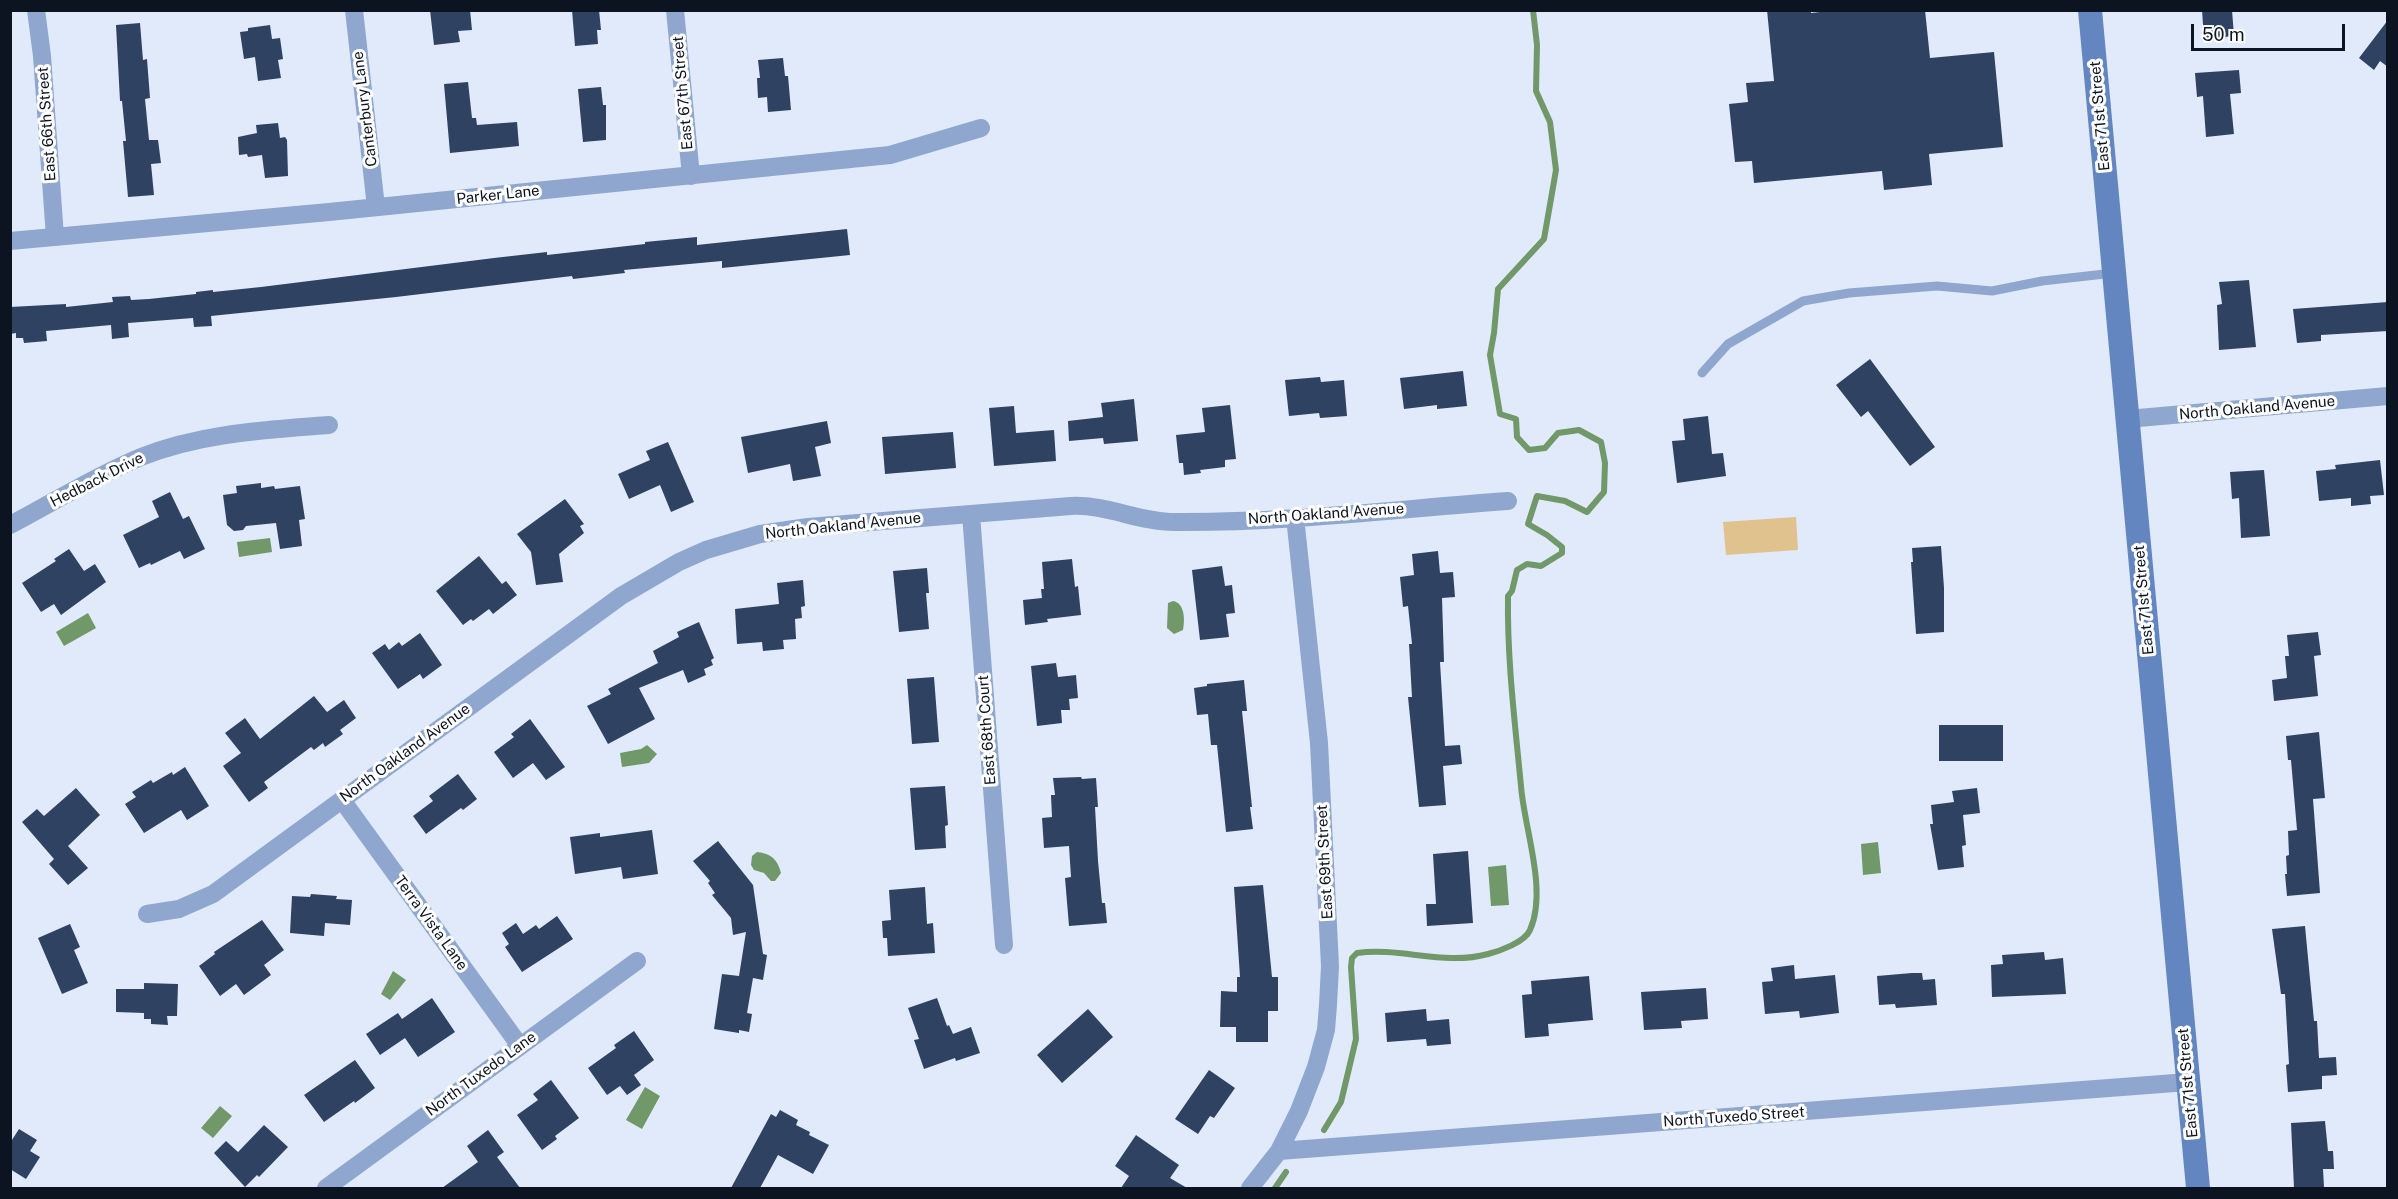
<!DOCTYPE html>
<html>
<head>
<meta charset="utf-8">
<style>
	body { margin:0 }
	#map { position:relative; width:2398px; height:1199px; overflow:hidden; background:#e0eafa; font-family:"Public Sans",sans-serif }
	canvas { display:block }
	.frame { position:absolute; inset:0; border:12px solid #0c1421; pointer-events:none }
	.scale { position:absolute; left:2191px; top:24px; width:154px; height:27px; box-sizing:border-box; border:3px solid #0c1421; border-top:0; padding-left:8px; font-size:18px; line-height:21px; white-space:nowrap; color:#0c1421; -webkit-text-stroke:4px #fff; paint-order:stroke }
</style>
</head>
<body>
<div id="map">
<canvas width="2398" height="1199"></canvas>
<div class="frame"></div>
<div class="scale">50 m</div>
</div>
<script>
const g = document.querySelector('canvas').getContext('2d');
g.lineJoin = 'round';
function paint(path, color) { g.fillStyle = color; g.fill(path, 'evenodd'); }
function stroke(path, color, width, dash) { g.strokeStyle = color; g.lineWidth = width; g.lineCap = dash ? 'butt' : 'round'; g.setLineDash(dash || []); g.stroke(path); }
function label(font, color, halo, rows, align = 'center') {
  g.font = font + ' "Public Sans",sans-serif'; g.lineWidth = 6; g.setLineDash([]); g.textBaseline = 'middle'; g.strokeStyle = halo; g.fillStyle = color; for (const [text, x, y, turn = 0] of rows) {
    g.save(); g.translate(x, y); g.rotate((+turn || 0) * Math.PI / 180); g.textAlign = isNaN(turn) ? turn : align; if (halo) g.strokeText(text, 0, 0); g.fillText(text, 0, 0); g.restore();
  }
}
const green = new Path2D(`
	M1796 517 1798 550 1726 555 1723 522Z`);
const water = new Path2D(`
	M270 538 272 552 239 557 237 542Z
	M1173 601C1185 603 1185 620 1183 630L1174 634 1167 628 1168 603Z
	M88 613 96 628 64 646 56 632Z
	M647 745 657 754 649 763 622 767 620 753 641 749Z
	M1878 842 1881 873 1863 875 1861 844Z
	M757 852C771 853 778 860 781 873L775 881H771L764 873 754 870 751 865 752 856Z
	M1506 865 1509 905 1491 906 1488 867Z
	M393 971 406 980 390 1000 381 994Z
	M645 1087 660 1096 642 1129 626 1120Z
	M220 1106 232 1116 213 1138 201 1128Z`);
const stream = new Path2D(`
	M1324 1130 1341 1102 1356 1039 1351 967 1352 958 1357 953C1401 947 1444 966 1488 954 1500 951 1525 942 1530 930 1548 890 1524 828 1521 786 1515 723 1507 660 1508 596L1512 591 1517 570 1527 564 1541 566 1562 553V547L1547 535 1528 524 1537 496 1565 501 1587 512 1604 492 1605 463 1601 442 1579 430 1558 433 1545 448 1529 450 1517 437 1516 419 1500 414 1490 355 1494 333 1498 289 1544 239 1556 170 1550 122 1536 91 1537 45 1533 10
	M1275 1188 1286 1172`);
const building = new Path2D(`
	M430 10H470L472 30 458 31 460 42 434 45Z
	M572 10H599L601 30H597L598 44 575 46Z
	M1767 10H1811V13L1838 10H1925L1930 58 1994 52 2003 147 1929 154 1932 185 1884 190 1882 171 1754 183 1752 161 1735 162 1729 104 1748 102 1746 83 1774 81Z
	M2202 10H2232L2234 36 2204 39Z
	M2388 20V67L2380 61 2374 70 2359 58Z
	M140 23 143 60 147 59 150 98 145 99 149 140H158L161 163 151 164 154 195 128 197 123 141H126L122 101H120L116 25Z
	M270 25 272 39 280 38 283 59 278 60 281 78 258 81 255 57 244 59 240 32 248 31V28Z
	M783 58 785 76H788L791 110 768 112 767 97 758 98 757 78H760L758 60Z
	M2239 70 2241 93 2230 94 2234 134 2206 137 2203 96 2197 97 2195 73Z
	M468 82 472 118H476L477 125 517 122 519 146 450 153 444 84Z
	M601 87 603 105H606V140L583 142 578 89Z
	M278 123 280 138 285 137 287 140 288 176 265 178 262 155 248 157 247 154 239 155 238 137 257 133 256 125Z
	M847 229 850 255 722 268V261L624 270 625 273 573 279 572 276 396 297 211 316 212 326 194 327 193 318 128 323 129 337 112 339 111 325 46 331 47 341 24 343 23 338H16V333L10 334V307L66 304V307L113 302 112 297 130 296 131 300 149 299 196 294V292L213 290V292L261 287 494 258 547 252V255L645 244V242L697 237V245Z
	M2249 280 2256 347 2219 350 2217 305 2222 304 2219 282Z
	M2388 302V331L2321 335V341L2297 343 2293 309Z
	M1870 359 1935 447 1910 466 1868 411 1861 417 1836 385Z
	M1463 371 1467 406 1437 409V405L1404 409 1400 378Z
	M1320 377 1321 382 1344 380 1347 416 1320 418 1319 413 1289 416 1285 380Z
	M1134 399 1138 441 1104 444 1103 438 1069 441 1068 421 1103 417 1101 403Z
	M1230 405 1236 459 1225 460V467L1200 470 1201 473 1184 475 1183 463H1179L1176 435 1205 432 1202 408Z
	M1014 406 1016 433 1054 430 1056 461 994 466 989 408Z
	M1708 416 1712 454 1723 453 1726 476 1677 483 1672 441 1685 440 1683 419Z
	M827 421 831 443 815 447 821 476 793 481 790 464 748 473 741 437Z
	M953 432 956 468 885 474 882 437Z
	M668 442 694 502 671 512 660 485 629 499 618 474 650 460 646 451Z
	M2380 460 2384 495 2370 496 2371 504 2351 506V498L2319 501 2316 471 2336 469 2335 465Z
	M2264 470 2270 536 2241 538 2239 498 2232 499 2230 472Z
	M261 483V488L274 486 275 489 300 486 305 519 299 520 302 546 280 549 276 523 246 526 243 530 234 531 227 525 223 495 237 493 236 486Z
	M170 492 183 519 189 516 205 549 184 559 180 551 151 565 150 563 139 568 123 535 159 517 152 501Z
	M565 499 584 524 580 526 584 533 559 554 563 582 536 585 531 552 517 534Z
	M1941 546 1944 588V632L1916 634 1911 562H1913L1912 548Z
	M69 549 84 571 95 564 106 582 61 615 54 604 41 612 22 583 56 561 54 559Z
	M1438 551 1440 573 1453 572 1455 597 1442 598 1444 662H1440L1445 746 1460 745 1462 764 1443 766 1446 805 1419 807 1408 697H1412L1409 644H1412L1408 606 1403 607 1400 577 1414 575 1412 554Z
	M479 556 502 584 506 581 517 595 493 614 489 609 473 621 471 619 463 625 436 591Z
	M1072 559 1075 587 1078 586 1081 615 1047 619 1048 622 1025 625 1023 600 1042 598 1041 589H1044L1042 562Z
	M1222 566 1225 586 1232 585 1235 613 1226 614 1229 637 1200 640 1192 570Z
	M927 568 929 593H926L929 629 899 632 893 571Z
	M803 580 805 606 801 607 802 618 795 619 796 639 783 640 784 649 763 651 762 642 737 644 735 609 779 604 777 583Z
	M699 622 714 658 711 660 713 665 704 669 706 675 688 683 683 670 639 688 655 719 608 744 587 706 611 694 608 689 658 663 653 651 679 637 677 632Z
	M2318 632 2321 655 2314 656 2318 696 2274 701 2272 680 2287 678 2285 656H2289L2287 635Z
	M420 633 442 665 423 679 420 674 398 689 372 653 385 644 389 650 399 642 402 646Z
	M1056 663 1058 677 1076 675 1078 698 1069 699 1070 710H1061L1062 723 1037 726 1031 666Z
	M934 677 939 742 912 744 907 679Z
	M1244 680 1247 711H1242L1252 807H1250L1253 829 1226 832 1217 745H1211L1208 714 1197 715 1194 688 1207 686V684Z
	M314 696 327 712 344 700 356 718 340 730 343 734 325 747 323 743 314 750 311 747 264 782 268 788 249 802 223 766 241 753 225 733 245 718 260 739Z
	M530 719 565 767 546 780 533 763 513 778 494 752 514 737 511 734Z
	M1939 725H2003V761H1939Z
	M2319 732 2325 798 2313 799 2320 893 2287 896 2285 874H2287L2286 856 2289 855 2288 831 2297 830 2291 760H2288L2286 736Z
	M185 767 209 806 187 820 181 810 144 833 125 804 136 797 132 792 151 780 153 783 172 772 173 775Z
	M458 774 477 799 463 810 461 808 426 834 413 816 433 801 429 796Z
	M1081 777 1082 779 1096 778 1098 807H1095L1098 861 1102 903H1105L1107 923 1069 926 1065 878 1071 877 1069 846 1044 848 1042 818 1052 817 1051 795H1055L1053 778Z
	M945 786 948 825 945 826 946 848 915 850 910 788Z
	M76 788 100 815 68 846 88 868 68 885 49 864 54 859 22 822 37 809 44 816Z
	M1977 788 1980 813 1963 815 1966 845 1962 846 1964 867 1938 870 1930 824H1933L1931 805 1954 802 1952 791Z
	M652 830 658 874 623 879 621 867 575 874 570 837 600 833V837Z
	M718 841 753 885 763 954 767 955 763 980 753 978 747 1013 752 1014 749 1032 739 1030V1033L714 1029 722 974 739 976 746 932 733 935 731 918 712 895 715 893 708 883 710 881 693 861Z
	M1468 851 1473 923 1427 926 1426 904H1436L1433 854Z
	M1263 885 1272 977H1278V1011H1268V1042H1236V1027H1220L1221 991 1237 992V977H1240L1234 887Z
	M925 887 927 924 933 923 935 953 888 956 887 938H883L882 921 891 920 889 890Z
	M311 894 337 896 336 899 352 900 350 925 325 923 324 936 290 933 292 896 310 897Z
	M557 916 573 939 522 972 505 947 509 944 502 933 516 923 523 934 536 925 539 929Z
	M262 920 284 950 264 965 271 975 244 995 236 984 220 996 199 966 215 954 214 952Z
	M70 924 80 947 74 950 88 983 62 994 38 938Z
	M2305 926 2314 1021H2317L2319 1058 2336 1057 2337 1075 2322 1076V1089L2288 1092 2286 1065 2289 1064 2285 994H2281L2272 929Z
	M2044 952 2045 960 2063 958 2066 994 1992 997 1991 965 2003 964 2002 955Z
	M1794 965 1795 979 1835 975 1839 1013 1800 1018 1799 1011 1765 1014 1762 982 1773 981 1771 968Z
	M1912 973H1922L1923 980 1935 979 1937 1005 1896 1008 1895 1004 1879 1005 1877 976Z
	M1589 976 1593 1020 1548 1024 1549 1036 1525 1038 1522 995 1532 994 1531 981Z
	M144 983 178 984 177 1016H167L168 1025 151 1024V1019H144V1013L116 1012V989H144Z
	M1706 988 1708 1019 1681 1021 1682 1028 1644 1030 1641 992Z
	M432 998 455 1032 418 1057 405 1038 380 1055 366 1034 398 1013 402 1019Z
	M937 998 947 1026 949 1025 953 1034 971 1027 980 1053 956 1061 955 1058 924 1069 914 1040 919 1039 908 1008Z
	M1088 1009 1113 1037 1062 1083 1037 1055Z
	M1426 1009 1427 1021 1449 1019 1451 1044 1427 1046 1426 1039 1387 1042 1385 1013Z
	M634 1031 654 1060 634 1075 641 1085 627 1095 620 1086 607 1095 588 1068 616 1048 614 1045Z
	M355 1060 375 1088 355 1103 354 1101 324 1122 304 1095Z
	M1209 1070 1235 1088 1214 1118 1210 1116 1198 1134 1175 1119Z
	M551 1080 579 1118 555 1136 557 1139 542 1150 517 1115 538 1100 533 1094Z
	M780 1110 798 1120 796 1125 810 1132 809 1135 829 1145 813 1174 778 1155 760 1188H731L771 1114 776 1117Z
	M2325 1121 2328 1151H2333L2334 1169H2323L2324 1187 2294 1188 2291 1123Z
	M264 1125 288 1147 259 1177 257 1175 245 1187 214 1153 226 1141 238 1152Z
	M19 1129 37 1140 30 1151 40 1157 26 1179 10 1169V1143Z
	M488 1130 504 1152 497 1157 520 1188H442L478 1162 467 1146Z
	M1136 1135 1179 1165 1170 1178 1187 1188H1121L1129 1176 1115 1166Z`);
const lane = new Path2D(`
	M1702 373 1728 344 1803 301 1849 293 1937 286 1992 291 2042 281 2114 273`);
const street = new Path2D(`
	M36 10 42 56 55 237
	M354 10 376 207
	M675 10 691 176
	M10 241 329 212 890 155 981 128
	M2127 419 2388 396
	M971 514 1004 945
	M10 525C54 502 95 476 141 457 201 433 265 430 329 425
	M342 800 520 1046
	M147 914 179 909 213 894 621 596 679 562 706 550 760 534 808 527 1071 506C1106 504 1139 522 1174 522 1283 523 1398 509 1508 501
	M1279 1151 2188 1082
	M326 1188 637 961
	M1250 1188 1279 1151 1299 1111 1316 1067 1326 1030 1328 1005 1330 966 1319 743 1295 517`);
const secondary = new Path2D(`
	M2090 10 2198 1188`);
const streetNames = [
	["East 67th Street",683,93,-95],
	["Canterbury Lane",365,109,-97],
	["East 71st Street",2100,116,-95],
	["East 66th Street",47,124,-94],
	["Parker Lane",498,195,-6],
	["North Oakland Avenue",2257,408,-5],
	["Hedback Drive",97,480,-27],
	["North Oakland Avenue",1326,514,-4],
	["North Oakland Avenue",843,526,-6],
	["East 71st Street",2144,600,-95],
	["East 68th Court",987,730,-94],
	["North Oakland Avenue",405,753,-36],
	["East 69th Street",1325,862,-93],
	["Terra Vista Lane",431,923,54],
	["North Tuxedo Lane",481,1074,-36],
	["East 71st Street",2188,1083,-95],
	["North Tuxedo Street",1734,1117,-4]
];
paint(green, '#e0c28f');
paint(water, '#709868');
stroke(stream, '#709868', 6);
paint(building, '#2f4261');
stroke(lane, '#8fa7cf', 9);
stroke(street, '#8fa7cf', 18);
stroke(secondary, '#6386c0', 24);
label('15px', '#0c1421', '#fff', streetNames);
</script>
</body>
</html>
